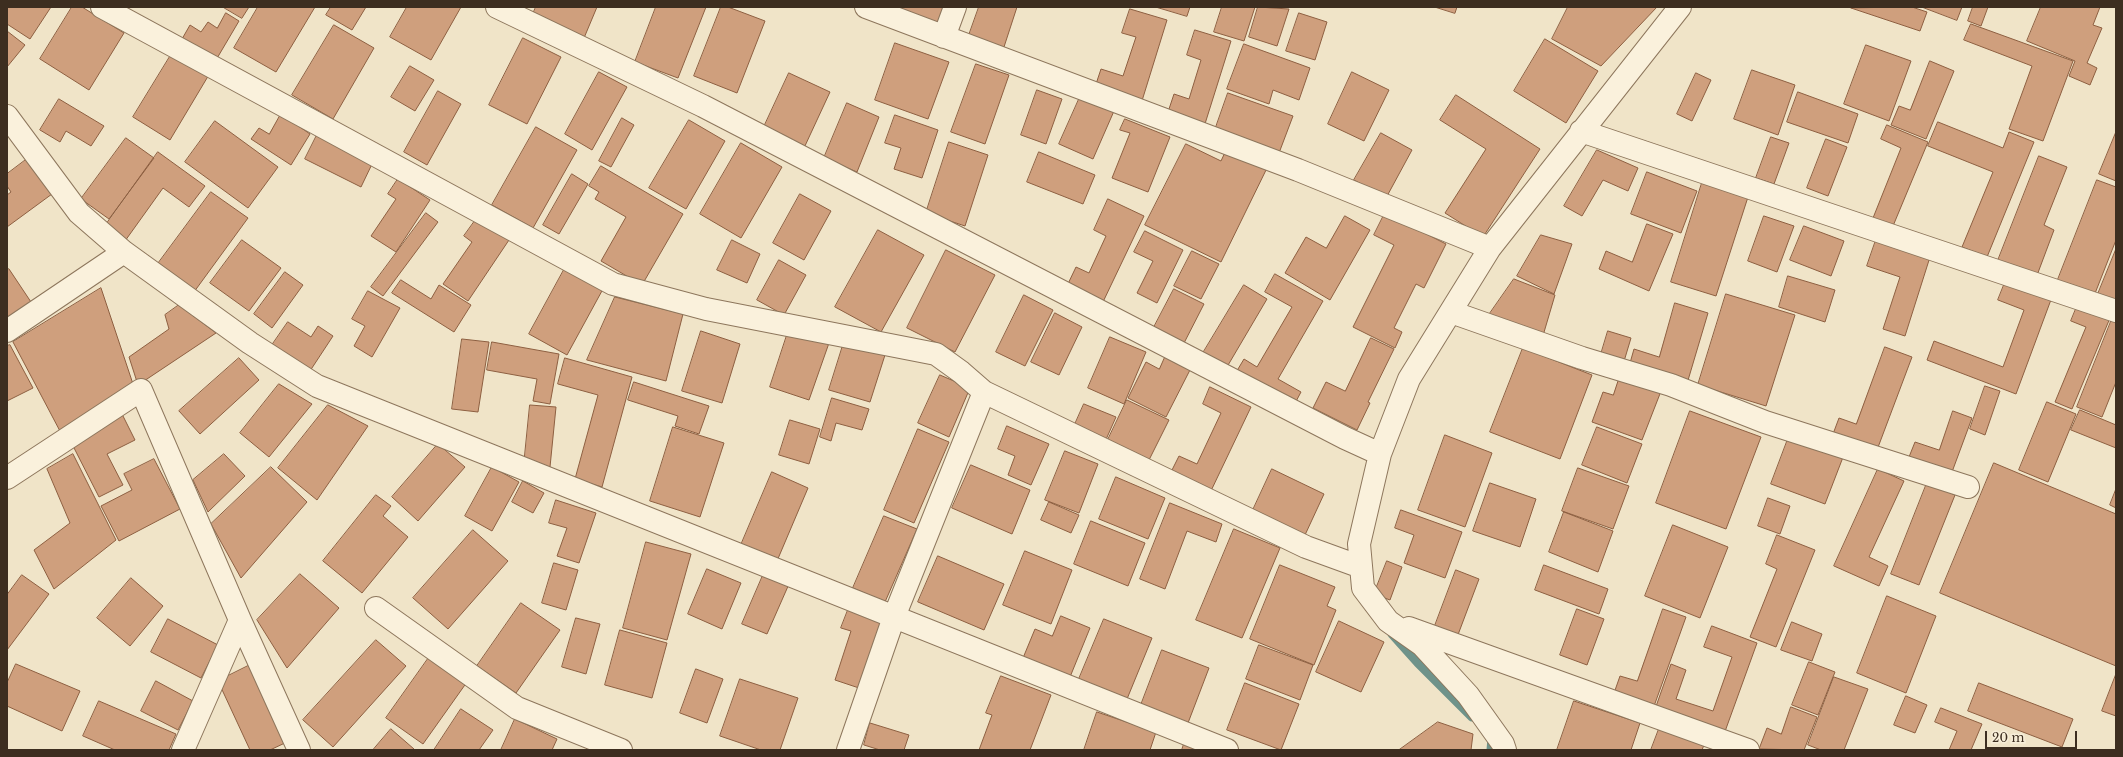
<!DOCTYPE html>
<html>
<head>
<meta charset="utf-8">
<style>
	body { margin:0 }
	#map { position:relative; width:2123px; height:757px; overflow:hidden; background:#f0e4c8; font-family:"Libre Baskerville",serif }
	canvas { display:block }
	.frame { position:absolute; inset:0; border:8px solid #3d2e20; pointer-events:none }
	.scale { position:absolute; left:1985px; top:731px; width:92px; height:18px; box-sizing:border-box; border:2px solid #3d2e20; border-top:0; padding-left:5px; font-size:12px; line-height:14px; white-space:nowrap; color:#3d2e20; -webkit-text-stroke:3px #f7eed8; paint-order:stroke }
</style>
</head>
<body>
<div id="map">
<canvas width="2123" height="757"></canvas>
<div class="frame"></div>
<div class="scale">20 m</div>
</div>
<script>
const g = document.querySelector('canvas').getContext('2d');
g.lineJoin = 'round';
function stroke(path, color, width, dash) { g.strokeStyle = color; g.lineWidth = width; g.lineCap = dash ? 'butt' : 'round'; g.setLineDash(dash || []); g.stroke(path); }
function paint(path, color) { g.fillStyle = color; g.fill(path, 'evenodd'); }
const stream = new Path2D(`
	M1392 634 1418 663 1472 717
	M1490 736 1492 738 1491 750`);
const building = new Path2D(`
	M7 7H51L30 39 7 24Z
	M72 7H82L124 33 89 90 40 59Z
	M223 7H249L242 18Z
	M258 7H315L276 72 234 48Z
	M331 7H366L352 30 326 15Z
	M407 7H461L431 60 390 37Z
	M536 7H597L584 38 532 16Z
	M656 7H706L678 78 635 62Z
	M721 7H728L765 21 737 93 694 76Z
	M897 7H947L940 27Z
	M979 7H1017L1003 50 968 38Z
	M1156 7H1190L1187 16Z
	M1222 7H1255L1244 41 1214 32Z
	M1258 7 1289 9 1277 46 1249 37Z
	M1435 7H1457L1455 13Z
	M1568 7H1657L1601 66 1552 39Z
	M1912 7 1927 12 1920 31 1851 8Z
	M1922 7H1962L1957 20Z
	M1973 7H1988L1981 26 1968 21Z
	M2041 7H2100L2093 25 2102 28 2087 63 2097 68 2090 85 2069 76 2075 61 2027 41Z
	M1130 9 1167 20 1141 104 1094 90 1101 69 1123 76 1136 37 1122 33Z
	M226 13 239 21 216 60 182 39 190 25 201 32 208 22 217 28Z
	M1299 13 1327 22 1315 60 1286 51Z
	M1971 24 2073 61 2043 141 2009 129 2032 66 1964 40Z
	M334 25 374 48 333 119 292 95Z
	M1195 30 1231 41 1204 127 1167 115 1174 94 1189 99 1201 60 1187 55Z
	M7 31 25 45 7 67Z
	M523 38 561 57 527 124 489 105Z
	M1545 39 1598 71 1566 123 1514 91Z
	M895 43 949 62 928 119 875 100Z
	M1244 44 1310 68 1299 100 1273 90 1269 104 1227 89Z
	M1866 45 1911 61 1889 121 1844 104Z
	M174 50 210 73 170 140 133 117Z
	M1930 61 1954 71 1926 139 1891 125 1899 106 1910 110Z
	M976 64 1009 75 985 144 951 132Z
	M410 66 434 80 415 111 391 97Z
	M1752 70 1795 85 1778 135 1734 119Z
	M599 72 627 87 592 150 565 134Z
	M1352 72 1389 90 1364 141 1328 124Z
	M789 73 830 92 804 148 763 129Z
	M1696 73 1711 80 1692 121 1677 114Z
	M1037 90 1062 99 1046 144 1021 135Z
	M438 91 461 104 427 165 404 152Z
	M1798 92 1858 114 1848 143 1787 122Z
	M1228 93 1293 116 1279 153 1215 130Z
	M1456 95 1540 149 1483 237 1445 213 1486 149 1440 120Z
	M1080 97 1114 111 1093 159 1059 144Z
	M59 99 104 126 91 146 66 131 60 142 40 130Z
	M847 103 879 117 857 172 824 158Z
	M281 114 310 134 291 165 251 139 259 128 269 134Z
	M895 115 938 130 922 178 894 169 901 148 885 143Z
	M622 118 634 125 611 167 599 161Z
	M1125 119 1170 137 1148 192 1112 178 1130 133 1120 130Z
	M689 120 725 141 686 209 649 188Z
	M215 121 278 167 248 208 185 162Z
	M1938 122 2003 148 2009 132 2034 142 1987 257 1962 247 1993 172 1928 146Z
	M1887 125 1928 142 1893 226 1873 218 1901 148 1881 139Z
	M536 127 577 150 533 228 492 205Z
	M2116 132V181L2099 174Z
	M1381 133 1412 150 1386 198 1354 180Z
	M317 135 373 162 361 187 305 159Z
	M1771 137 1789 143 1774 184 1756 178Z
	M126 138 154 158 109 219 81 199Z
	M1826 139 1847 147 1828 196 1807 188Z
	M949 142 988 155 965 226 926 213Z
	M741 143 782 167 741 238 700 214Z
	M1186 144 1221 161 1228 146 1268 166 1221 262 1145 225Z
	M1597 150 1638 168 1628 191 1603 180 1582 216 1564 206Z
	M158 152 205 186 189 207 163 188 125 241 105 226Z
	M1039 152 1095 175 1083 204 1027 182Z
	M2039 156 2067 167 2044 225 2054 230 2036 278 1997 263Z
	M27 159 52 194 7 227V195L11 192 7 186V174Z
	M601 166 683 214 642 285 601 261 626 217 595 199 599 192 589 186Z
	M1647 172 1697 191 1681 233 1631 214Z
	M572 174 588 184 559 234 543 225Z
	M398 179 430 200 396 252 371 236 396 199 388 194Z
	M2097 180 2116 187V240L2094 296 2057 282Z
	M1702 183 1748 197 1716 296 1671 282Z
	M211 192 248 218 194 292 157 265Z
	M800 194 831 211 804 260 773 243Z
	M1108 199 1144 216 1102 304 1066 288 1076 267 1089 273 1106 236 1094 230Z
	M426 213 438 222 383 296 371 287Z
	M1385 213 1446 244 1424 288 1416 284 1394 328 1402 332 1395 348 1353 327 1394 245 1374 235Z
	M1345 216 1370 230 1330 300 1285 273 1306 237 1326 248Z
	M1764 216 1794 226 1777 272 1748 261Z
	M477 218 509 240 468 301 443 284 472 242 464 236Z
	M1647 224 1673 234 1649 291 1599 269 1606 251 1632 262Z
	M1804 226 1844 241 1831 276 1790 260Z
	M878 230 924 255 881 332 835 307Z
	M1145 231 1183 250 1157 303 1137 293 1153 261 1134 252Z
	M1541 235 1572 244 1554 294 1517 276Z
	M242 240 281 268 249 311 210 283Z
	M732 240 760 254 747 283 717 270Z
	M1876 240 1930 257 1905 336 1883 329 1900 277 1867 266Z
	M2116 249V301L2098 294Z
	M946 250 995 275 955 352 907 328Z
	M1192 251 1219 264 1201 299 1174 286Z
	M779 260 806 275 784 315 757 300Z
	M565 268 603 289 567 355 529 334Z
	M9 269 33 305 7 323V270Z
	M285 272 303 285 272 328 254 314Z
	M1275 274 1323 301 1278 379 1301 392 1293 407 1235 374 1244 359 1257 367 1292 307 1265 292Z
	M1788 276 1835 290 1825 322 1779 307Z
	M1514 279 1555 295 1542 339 1486 319Z
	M401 280 431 299 439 285 471 305 454 332 392 293Z
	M2006 280 2052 297 2016 394 1927 360 1934 341 2003 367 2024 310 1998 300Z
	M1244 285 1267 299 1224 372 1200 358Z
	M101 288 135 390 61 433 13 342Z
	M1174 289 1204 304 1182 347 1152 331Z
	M368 291 400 308 372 357 354 346 365 326 352 319Z
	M1726 294 1795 315 1766 406 1698 385Z
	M1024 295 1053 310 1025 366 996 352Z
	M615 297 683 314 666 381 587 360Z
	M1675 303 1708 313 1686 387 1628 370 1634 349 1659 357Z
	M2078 304 2110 318 2072 409 2055 402 2086 327 2071 321Z
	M179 305 216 333 138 385 129 357 169 329 165 315Z
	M1055 313 1082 327 1059 375 1031 362Z
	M2112 319 2116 320V382L2102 417 2077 407Z
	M288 322 311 337 318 326 333 336 308 374 270 348Z
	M789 329 829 343 809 400 770 387Z
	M701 331 740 344 722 403 682 391Z
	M1608 331 1631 338 1622 368 1599 361Z
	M1110 337 1146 352 1124 404 1088 388Z
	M1371 338 1394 349 1368 402 1370 403 1357 430 1313 408 1326 382 1345 391Z
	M462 339 489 342 478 412 452 409Z
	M492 342 559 354 550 404 533 401 537 379 487 370Z
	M844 342 885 355 870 402 829 390Z
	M10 345 33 388 7 401V346Z
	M1885 347 1912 357 1877 450 1833 434 1839 418 1856 424Z
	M1523 348 1592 375 1560 459 1490 432Z
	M1166 355 1191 368 1166 417 1128 398 1146 362 1159 369Z
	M239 358 259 380 200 434 179 411Z
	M565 358 632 377 602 487 575 479 598 395 558 384Z
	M1622 370 1663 386 1642 440 1592 422 1603 392 1613 395Z
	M940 375 970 388 949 437 918 423Z
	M634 382 709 406 699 434 675 426 678 416 628 400Z
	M279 384 312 404 269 457 240 433Z
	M1985 386 2000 391 1985 435 1970 429Z
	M1210 387 1251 407 1209 495 1169 476 1179 456 1197 464 1221 413 1203 404Z
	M832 398 869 409 862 430 836 423 831 441 820 437Z
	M1127 400 1169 420 1146 466 1105 446Z
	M2047 402 2076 414 2048 482 2019 470Z
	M1084 404 1116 417 1104 444 1072 431Z
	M328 405 368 426 317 500 278 468Z
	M530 405 556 407 550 467 524 465Z
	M2080 410 2116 425V448L2071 430Z
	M1690 411 1761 437 1726 529 1656 503Z
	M1953 411 1972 418 1952 472 1909 457 1915 442 1939 450Z
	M123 416 135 440 107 454 123 485 99 497 71 442Z
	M790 420 820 429 809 464 779 455Z
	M1007 426 1049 444 1031 485 1008 475 1015 456 998 449Z
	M673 427 724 443 700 517 650 501Z
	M1597 427 1642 444 1627 483 1582 465Z
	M918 429 949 442 914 523 884 510Z
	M1791 431 1845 452 1825 504 1771 484Z
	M1445 435 1492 453 1465 527 1418 510Z
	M438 444 465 467 418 521 392 497Z
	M1065 451 1098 464 1079 513 1045 500Z
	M73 454 116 540 54 589 34 550 70 523 47 469Z
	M224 454 245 476 208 512 193 480Z
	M154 459 180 509 119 541 101 506 132 490 124 474Z
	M1994 463 2116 514V666L1940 593Z
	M971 465 1030 490 1012 534 952 508Z
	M271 467 307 502 241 578 211 524Z
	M492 467 519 482 492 531 465 516Z
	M1578 468 1629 486 1613 529 1562 511Z
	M1272 469 1324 494 1305 535 1253 510Z
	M1878 469 1904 481 1869 557 1888 566 1879 586 1834 566Z
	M772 472 808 488 777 561 741 545Z
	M1116 477 1165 498 1148 539 1099 519Z
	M523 481 544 493 533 513 512 502Z
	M1490 483 1536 499 1520 547 1473 531Z
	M1927 483 1955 495 1919 585 1891 574Z
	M2116 489V508L2110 505Z
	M376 495 391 506 383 516 408 537 362 593 323 561Z
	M1768 498 1790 506 1780 534 1758 526Z
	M556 500 596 513 579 563 557 556 567 528 549 523Z
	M1049 502 1079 515 1071 533 1041 520Z
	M1170 503 1222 524 1216 542 1187 531 1165 589 1140 579Z
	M1401 510 1462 532 1445 578 1404 563 1414 535 1395 528Z
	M1564 512 1613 531 1598 572 1549 552Z
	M884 516 917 529 885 602 853 588Z
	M1091 521 1145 543 1128 586 1074 564Z
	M1673 525 1728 547 1700 618 1645 596Z
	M1234 529 1280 548 1242 638 1196 620Z
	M473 530 508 561 448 629 413 598Z
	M1777 535 1815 550 1776 647 1750 637 1777 569 1766 564Z
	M646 542 691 554 667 640 623 628Z
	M1025 551 1072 570 1051 624 1003 605Z
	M938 556 1004 584 984 630 918 602Z
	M1387 561 1402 567 1390 600 1374 594Z
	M554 563 578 570 566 610 542 603Z
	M1280 565 1335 587 1327 606 1336 610 1314 665 1250 639Z
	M1544 565 1608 589 1599 614 1535 590Z
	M707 569 741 583 722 629 688 614Z
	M1456 570 1479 579 1456 640 1433 631Z
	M764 573 789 584 767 634 742 624Z
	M300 574 339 608 287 668 257 620Z
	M22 575 49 594 7 650V595Z
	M131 578 163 606 130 646 97 618Z
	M1887 596 1936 616 1906 693 1857 673Z
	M521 603 560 630 516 693 477 666Z
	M1577 609 1604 619 1587 665 1560 655Z
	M1663 609 1686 617 1653 709 1613 696 1620 676 1637 681Z
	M848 610 888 623 865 690 835 680 851 631 841 628Z
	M1061 616 1090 628 1070 677 1023 658 1035 629 1052 636Z
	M576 618 600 624 586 674 562 667Z
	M168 619 218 645 201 678 151 652Z
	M1104 619 1152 638 1127 699 1079 679Z
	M1339 621 1384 642 1361 692 1316 672Z
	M1792 622 1822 634 1812 661 1781 650Z
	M1712 626 1757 643 1723 737 1654 712 1671 664 1686 670 1676 699 1713 711 1732 657 1704 647Z
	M620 630 667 643 652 698 605 685Z
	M376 640 406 666 333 747 303 720Z
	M1259 645 1313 665 1300 700 1246 679Z
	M1162 650 1209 668 1188 723 1141 705Z
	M430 656 467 682 423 744 386 718Z
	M1809 662 1835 672 1818 715 1792 705Z
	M16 664 80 691 62 731 7 706V683Z
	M250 665 287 742 270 750H250L218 681Z
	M696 669 723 679 707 723 680 713Z
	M2116 674V716L2102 711Z
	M1001 676 1051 695 1030 750H979L992 715 986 713Z
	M1834 677 1868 689 1844 750H1821L1808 745Z
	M740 679 798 698 780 750H761L720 736Z
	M156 681 193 701 178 730 141 711Z
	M1245 683 1299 704 1281 750 1227 730Z
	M1979 683 2073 719 2062 747 1968 711Z
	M1906 696 1927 705 1915 733 1894 725Z
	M99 701 176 734 169 750H115L83 736Z
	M1574 701 1640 723 1631 750H1557Z
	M1791 707 1817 717 1804 750 1759 749 1767 728 1781 734Z
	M1941 708 1982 724 1971 750H1949L1957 731 1935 722Z
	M461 709 493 730 479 750H434Z
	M1097 712 1156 732 1150 750H1084Z
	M515 719 557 739 552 750H501Z
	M1438 722 1473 734 1471 750H1399Z
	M870 723 909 735 904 750H880L864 745Z
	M391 729 414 749V750H373Z
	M1659 729 1704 745 1702 750H1651Z
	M1184 744 1200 750H1182Z`);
const minor = new Path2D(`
	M102 7 613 284 706 309 936 354 961 372 984 392 1306 547 1361 567
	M497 7 703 106 1345 438 1380 454
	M866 7 1298 170 1490 248
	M944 37 955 7
	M7 116 79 213 124 252 250 343 317 386 1227 750
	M1581 131 2116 311
	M1451 312 1582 358 1671 385 1765 422 1968 487
	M7 331 124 252
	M7 478 141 390 240 620 299 750
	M376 608 517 708 621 750
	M1409 628 1748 750
	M183 750 240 620
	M848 750 894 617 984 392
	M1505 750 1503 744 1468 695 1422 645 1388 621 1363 588 1359 544 1380 454 1409 379 1490 248 1680 7`);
stroke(stream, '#6f938a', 9);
paint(building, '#cf9f7d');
stroke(building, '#8d5f41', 1);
stroke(minor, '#8d765c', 24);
stroke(minor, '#faf1dc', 22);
</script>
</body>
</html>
